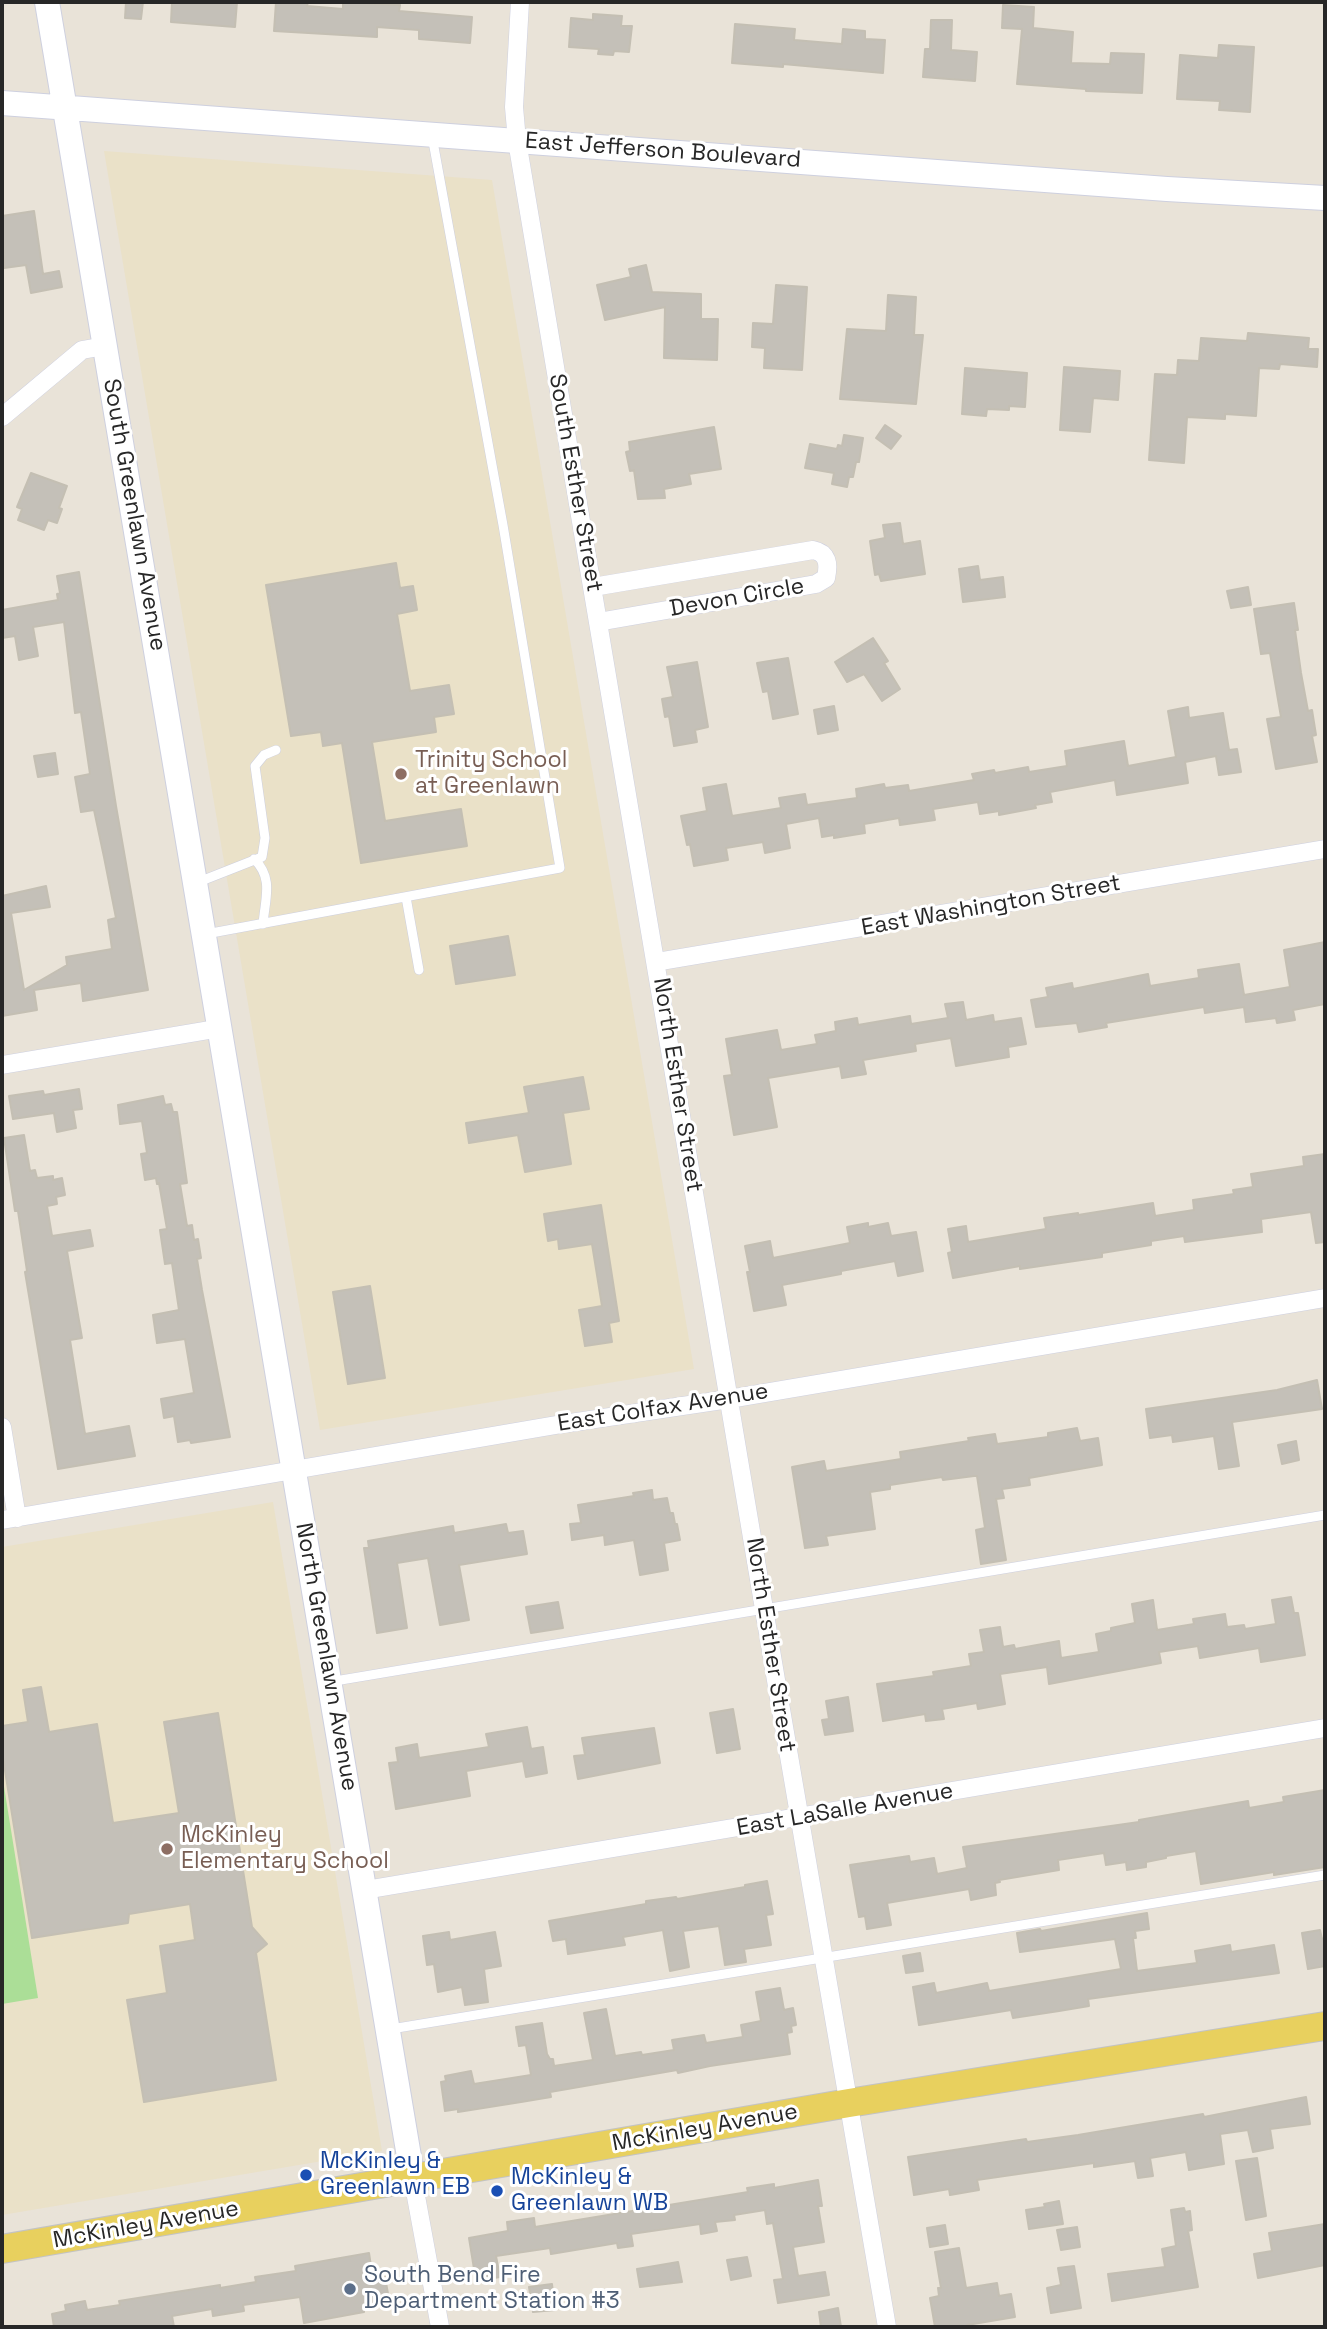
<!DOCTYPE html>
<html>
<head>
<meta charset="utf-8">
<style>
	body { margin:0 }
	#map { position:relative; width:1327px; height:2329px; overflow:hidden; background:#e9e3d8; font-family:"Space Grotesk",sans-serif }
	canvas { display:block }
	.frame { position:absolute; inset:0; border:4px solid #272727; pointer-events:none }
</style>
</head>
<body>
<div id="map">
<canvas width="1327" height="2329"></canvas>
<div class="frame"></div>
</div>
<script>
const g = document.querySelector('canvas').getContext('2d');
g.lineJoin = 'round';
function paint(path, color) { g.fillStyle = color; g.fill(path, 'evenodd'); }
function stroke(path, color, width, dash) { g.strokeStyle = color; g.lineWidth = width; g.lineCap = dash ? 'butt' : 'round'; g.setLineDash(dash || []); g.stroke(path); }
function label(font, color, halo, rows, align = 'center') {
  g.font = font + ' "Space Grotesk",sans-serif'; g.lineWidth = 6; g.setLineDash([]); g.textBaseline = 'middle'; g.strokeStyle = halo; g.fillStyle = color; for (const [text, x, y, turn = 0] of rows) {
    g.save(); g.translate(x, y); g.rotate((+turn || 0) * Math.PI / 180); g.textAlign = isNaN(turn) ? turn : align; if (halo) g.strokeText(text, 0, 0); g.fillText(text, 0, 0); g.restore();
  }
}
const education = new Path2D(`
	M104 151 492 180 694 1369 320 1430Z
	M273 1502 382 2151 2 2215V1547Z`);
const green = new Path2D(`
	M2 1774 38 1998 2 2004Z`);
const building = new Path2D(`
	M126 2H143L141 19 125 18Z
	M172 2H237L235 27 171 22Z
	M276 2H308L307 6 343 9V2L400 5 399 11 472 17 470 43 419 39V30L377 27V37L274 31Z
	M1003 5 1034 7 1033 28 1073 32 1071 63 1110 64 1111 53 1144 54 1142 93 1086 91V89L1017 84 1022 29 1002 28Z
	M593 14 622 16 621 26H632L629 52 614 51 613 55 598 54 599 49 569 47 571 18 593 20Z
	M931 20H952L951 50 977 52 975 81 923 77 925 49H930Z
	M735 24 795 29 794 40 842 44 843 29 865 31V39L885 40 883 73 783 64V67L732 63Z
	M1219 45 1254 47 1250 112 1219 110 1220 101 1177 99 1180 55 1218 58Z
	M34 211 43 274 59 271 62 287 31 293 26 265 4 268 2 216Z
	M646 265 652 292 701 294V319H718L717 360 664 358 665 307 605 320 597 285 631 277 629 269Z
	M776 285 807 287 802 370 764 368 765 348 752 347 753 323 773 324Z
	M888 295 916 297 914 335H923L916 404 840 399 847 329 886 331Z
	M1248 333 1309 338 1308 349H1318L1317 367 1280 364 1279 369 1259 368 1256 416 1225 414V419L1187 417 1184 463 1149 460 1155 374 1177 375 1178 360 1199 361 1201 338 1247 341Z
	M1064 367 1120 371 1118 400 1093 398 1090 432 1060 430Z
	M965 368 1027 373 1025 407 1009 406V410L987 409 986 416 962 414Z
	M885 425 901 436 891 449 876 438Z
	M714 427 721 469 689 474 691 484 664 489 665 498 638 499 634 470 630 471 626 452 630 451 629 442Z
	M844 435 863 438 859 462H856L853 477H849L847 487 832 484 834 473 805 468 810 444 837 449 838 445 842 446Z
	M31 473 67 486 59 508 62 509 57 523 48 520 44 530 18 520 22 509 17 507Z
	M900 523 903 544 920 541 925 574 881 581 879 574 875 575 870 541 885 538 883 525Z
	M396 563 400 588 413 586 417 610 397 614 410 691 449 685 454 714 434 717 436 732 372 742 385 821 461 809 467 846 361 863 342 743 323 746 321 732 291 736 266 585Z
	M978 566 980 580 1003 577 1005 597 963 602 959 569Z
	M79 572 116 806 148 990 83 1001 81 983 34 990 37 1010 2 1016V896L46 886 50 907 11 913 24 990 67 965 66 957 112 949 108 920 116 918 104 857 94 810 81 812 75 777 90 774 81 712 75 713 64 622 33 627 38 656 19 660 15 636 2 638V610L58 600 57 594 60 593 57 576Z
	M1248 587 1251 605 1231 608 1227 591Z
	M1294 603 1298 630H1295L1301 673 1308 711 1312 710 1316 735 1312 736 1317 762 1276 769 1267 719 1281 717 1270 653 1261 654 1254 609Z
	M873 638 888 661 884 663 900 689 882 701 864 674 847 682 835 662Z
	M788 658 798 714 773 719 768 691 763 692 757 663Z
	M697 662 708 727 695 730 697 742 674 746 669 716 665 717 662 699 673 697 667 667Z
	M834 706 838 730 818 734 814 710Z
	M1188 707 1189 718 1223 713 1229 750 1237 749 1241 772 1219 775 1216 756 1185 762 1188 783 1117 795 1115 780 1050 792 1052 802 1035 805 1036 808 999 815V811L980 814 978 802 933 809 935 820 900 825 899 818 864 824 865 833 834 838V835L822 837 819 818 786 824 790 848 765 853 763 842 726 848 728 860 694 866 690 844 687 845 681 816 707 811 703 788 726 784 732 816 781 808 779 798 805 794 807 805 857 798 856 789 884 784 885 788 908 785 909 791 974 780 972 774 994 770 995 773 1028 767 1029 772 1067 766 1065 751 1124 741 1128 766 1176 757 1168 711Z
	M55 753 58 774 38 777 34 756Z
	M508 936 515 975 456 984 450 946Z
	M1325 942V1004L1293 1010 1295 1020 1277 1023 1276 1018 1246 1022 1244 1007 1205 1013 1204 1007 1106 1023 1107 1027 1079 1032 1077 1023 1036 1027 1031 1000 1048 997 1046 988 1072 983 1073 989 1148 974 1150 986 1199 978 1198 970 1239 964 1244 995 1290 987 1284 950Z
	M963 1002 966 1020 993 1015 994 1022 1021 1018 1026 1044 1008 1047 1009 1057 956 1066 951 1038 915 1044 916 1051 863 1060 866 1074 842 1078 840 1066 768 1078 777 1127 734 1135 724 1076 732 1075 726 1039 777 1030 781 1050 817 1044 815 1035 836 1031 835 1022 857 1018 858 1025 910 1016 911 1024 948 1018 945 1004Z
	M583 1077 589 1109 563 1113 571 1164 525 1172 518 1135 469 1143 466 1123 529 1113 524 1087Z
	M79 1089 82 1109 73 1110 76 1128 57 1132 54 1113 13 1119 9 1096 43 1091 44 1095Z
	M163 1096 165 1105 171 1104 173 1112H177L187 1183 180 1184 187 1226 192 1225 194 1240 198 1239 201 1258 197 1259 202 1290 230 1437 191 1443 190 1440 178 1442 174 1416 164 1418 161 1399 194 1393 185 1339 157 1343 153 1315 179 1310 172 1263 165 1264 160 1230 167 1229 159 1183 157 1184 156 1178 145 1180 141 1154 147 1153 142 1121 120 1124 118 1105Z
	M24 1135 30 1171 35 1170 37 1178 53 1176V1180L62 1178 65 1195 56 1197 57 1204 47 1206 52 1236 90 1230 93 1246 67 1251 82 1338 70 1340 85 1434 129 1426 135 1456 58 1469 25 1272 27 1271 18 1211H15L4 1138Z
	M1325 1154V1242L1316 1243 1311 1212 1261 1219 1262 1232 1185 1242 1184 1236 1151 1241V1245L1102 1253V1257L1020 1269V1266L953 1278 948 1253 952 1252 948 1229 966 1226 968 1242 1046 1229 1044 1218 1078 1213V1215L1153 1203 1155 1216 1194 1210 1193 1200 1234 1194 1233 1190 1253 1187 1251 1174 1304 1166 1303 1157Z
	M601 1205 619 1321 609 1323 612 1342 585 1346 579 1310 602 1306 592 1244 559 1249 558 1239 548 1241 544 1214Z
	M868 1223V1227L888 1223 891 1236 916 1232 923 1271 898 1276 895 1261 841 1271V1274L782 1285 786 1305 754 1311 747 1272H750L745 1246 770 1241 773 1258 850 1243 847 1227Z
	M370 1286 385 1378 348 1384 333 1292Z
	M1317 1380 1322 1409 1232 1422 1239 1466 1219 1469 1214 1436 1173 1442 1172 1435 1150 1438 1146 1409 1277 1390Z
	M1077 1428 1080 1441 1098 1438 1102 1465 1029 1478 1030 1485 1002 1489 1004 1498 996 1499 1006 1560 981 1564 976 1530 985 1528 977 1476H974L943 1480 942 1477 890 1485V1489L870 1492 875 1529 826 1536 828 1545 805 1548 792 1467 824 1461 826 1471 901 1459 900 1452 969 1441 968 1438 995 1434 997 1444 1048 1437V1433Z
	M1296 1441 1299 1460 1282 1464 1278 1445Z
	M652 1490 653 1500 667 1498 670 1513H673L675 1524H677L680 1540 664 1543 668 1570 640 1575 634 1540 605 1545 604 1535 572 1540 570 1524 581 1523 578 1505 634 1496 633 1493Z
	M506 1524 508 1533 523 1531 527 1554 459 1565 469 1620 440 1625 428 1558 397 1563 407 1628 377 1633 364 1548H369L368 1541 453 1526 454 1533Z
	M1291 1597 1294 1613H1298L1305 1655 1261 1662 1259 1648 1200 1658 1198 1646 1159 1652 1161 1663 1049 1684 1047 1667 1000 1674 1005 1704 978 1709 977 1703 942 1709 944 1719 926 1721 925 1714 883 1721 877 1684 934 1676 933 1672 971 1666 969 1654 984 1652 980 1630 1000 1627 1003 1647 1014 1645 1015 1649 1059 1641 1061 1658 1099 1652 1096 1634 1111 1631V1628L1135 1623 1132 1604 1153 1600 1157 1630 1194 1624 1193 1619 1225 1614 1227 1627 1244 1625 1245 1629 1276 1624 1272 1600Z
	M558 1602 563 1628 531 1633 526 1607Z
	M41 1687 49 1732 97 1724 113 1823 179 1813 164 1722 218 1713 252 1927 267 1944 256 1953 276 2080 144 2102 127 2000 167 1993 160 1946 195 1940 190 1904 129 1914 128 1923 32 1938 2 1752V1726L28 1722 23 1690Z
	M848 1697 853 1731 825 1735 822 1720 829 1719 826 1701Z
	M733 1709 740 1749 717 1753 710 1713Z
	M527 1727 531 1749 543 1747 547 1773 526 1777 523 1761 466 1771 470 1796 396 1809 389 1763 398 1762 396 1748 417 1744 419 1758 489 1747 486 1734Z
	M654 1728 660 1763 578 1779 574 1756 585 1755 582 1738Z
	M1325 1790V1867L1274 1875V1872L1201 1884 1196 1851 1166 1856V1858L1146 1862V1867L1127 1870 1126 1862 1106 1865 1104 1853 1058 1860 1059 1870 999 1880 1000 1882 995 1883 996 1895 971 1900 969 1889 887 1903 891 1925 867 1929 865 1916 859 1917 850 1865 909 1856 910 1862 934 1858 937 1874 967 1868 963 1847 1139 1822V1820L1248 1801 1249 1808 1284 1802 1283 1797Z
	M767 1881 773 1914 766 1915 771 1945 744 1949 746 1962 725 1965 719 1926 683 1931 689 1967 670 1971 663 1930 623 1937 625 1945 568 1954 566 1939 553 1941 549 1921 646 1904V1901L676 1897 677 1899 745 1887V1885Z
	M1147 1913 1149 1929 1135 1931 1136 1938H1133L1137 1971 1197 1963 1195 1951 1230 1945 1231 1952 1274 1945 1279 1973 1088 1999 1089 2006 1059 2011 1013 2018 1011 2010 919 2025 913 1987 934 1983 936 1993 987 1983 989 1991 1121 1969 1115 1939 1020 1952 1017 1933 1040 1929 1041 1931Z
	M1320 1930 1322 1939 1325 1938V1966L1308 1969 1302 1933Z
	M449 1932 450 1940 495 1932 501 1966 484 1969 488 2002 465 2005 462 1987 438 1992 434 1964 427 1965 423 1936Z
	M920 1953 923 1971 906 1973 903 1956Z
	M780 1988 784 2010 793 2008 796 2025 791 2026 792 2032 787 2033 790 2054 710 2066 678 2073 677 2070 550 2092 551 2097 521 2102 458 2112V2109L445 2111 441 2082 446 2081 445 2076 471 2071 474 2084 531 2075 526 2045 519 2046 516 2027 542 2023 547 2054 550 2059H553L554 2066 593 2060 584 2013 606 2009 615 2056 641 2052 642 2055 674 2050 672 2040 704 2035 706 2043 743 2037 741 2025 761 2021 756 1992Z
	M1306 2097 1310 2124 1270 2129 1273 2148 1253 2152 1248 2130 1220 2134 1224 2164 1189 2170 1186 2152 1150 2158 1153 2176 1138 2178 1135 2161 1094 2167V2163L977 2180 979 2190 950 2195 949 2189 914 2195 908 2157 1026 2139 1027 2142 1078 2135 1203 2114 1204 2117Z
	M1257 2158 1266 2216 1246 2220 1236 2161Z
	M818 2180 822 2206H818L824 2242 793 2247 798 2276 825 2272 829 2295 778 2303 774 2280 783 2279 773 2223 767 2224 765 2210 734 2215 735 2220 715 2222 717 2231 701 2234 700 2224 631 2234 633 2246 618 2248 617 2243 551 2254 550 2248 496 2256 500 2277 476 2281 469 2238 508 2231 507 2222 534 2218 535 2227 748 2192 747 2188 774 2184V2188Z
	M1059 2201 1063 2224 1029 2229 1026 2210 1045 2207 1044 2204Z
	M1184 2208 1185 2212 1190 2211 1192 2230 1188 2231 1198 2287 1112 2301 1108 2274 1165 2267 1162 2249 1176 2246 1171 2210Z
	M1325 2224V2265L1258 2278 1254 2254 1272 2251 1269 2233Z
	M945 2225 948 2244 930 2247 927 2228Z
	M1077 2227 1080 2247 1061 2250 1057 2230Z
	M959 2248 966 2288 997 2283 999 2296 1011 2294 1015 2317 967 2325 968 2327H935L930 2298 939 2296 938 2288H941L935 2252Z
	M369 2253 373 2279 385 2277 390 2305 364 2309V2312L304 2323 300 2297 243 2305 244 2311 213 2316 212 2309 172 2316 174 2327H54L52 2314 66 2311 65 2305 85 2301 87 2310 120 2305 119 2301 220 2285V2288L256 2282 255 2277 296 2271 295 2266Z
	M747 2257 751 2276 731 2280 727 2260Z
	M678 2262 682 2282 640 2287 637 2269Z
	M1074 2266 1081 2308 1051 2313 1047 2288 1061 2285 1058 2268Z
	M552 2284 555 2310 533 2312 529 2287Z
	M838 2308 841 2327H821L819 2312Z`);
const lane = new Path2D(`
	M254 859C274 878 265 899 263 924
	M196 883 262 857 265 838 255 766 264 755 276 750
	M406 897 419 970
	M206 934 560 868 503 525 432 136
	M329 1682 1325 1515
	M391 2029 1325 1875`);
const street = new Path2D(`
	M520 2 514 107 517 141 777 1686 887 2327
	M2 417 75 356 82 350 105 346
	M593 587 813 550C828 553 829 564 826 578L816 584 598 622
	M656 962 1325 849
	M2 1065 221 1028
	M2 1427 17 1518
	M2 1520 556 1425 729 1399 1325 1298
	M365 1890 1325 1728
	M413 2180 440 2327`);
const secondary = new Path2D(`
	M47 2 413 2180
	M2 103 1167 189 1325 198`);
const primary = new Path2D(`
	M2 2249 849 2103 1325 2026`);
const markers = [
	[401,774,7,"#8d6e63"],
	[167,1849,7,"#8d6e63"],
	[306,2175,7,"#1a4fb4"],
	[497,2191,7,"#1a4fb4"],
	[350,2289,7,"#5c6f8a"]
];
const streetNames = [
	["East Jefferson Boulevard",663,151,4],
	["South Esther Street",575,483,80],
	["South Greenlawn Avenue",134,515,80],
	["Devon Circle",737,598,-10],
	["East Washington Street",991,906,-10],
	["North Esther Street",677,1085,81],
	["East Colfax Avenue",663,1408,-9],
	["North Esther Street",770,1645,81],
	["North Greenlawn Avenue",326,1657,80],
	["East LaSalle Avenue",845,1810,-10],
	["McKinley Avenue",705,2128,-10],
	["McKinley Avenue",146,2225,-10]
];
const educationNames = [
	["Trinity School",415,761],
	["at Greenlawn",415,787],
	["McKinley",181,1836],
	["Elementary School",181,1862]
];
const transitNames = [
	["McKinley &",320,2162],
	["Greenlawn EB",320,2188],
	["McKinley &",511,2178],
	["Greenlawn WB",511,2204]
];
const serviceNames = [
	["South Bend Fire",364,2276],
	["Department Station #3",364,2302]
];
paint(education, '#eae1c8');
paint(green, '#abde97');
paint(building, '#c4c0b8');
stroke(building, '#c4bfb3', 2);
stroke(lane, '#ced0df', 10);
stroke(street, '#ced0df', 19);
stroke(secondary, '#ced0df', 26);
stroke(primary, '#c3c3c3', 30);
stroke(lane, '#fff', 9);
stroke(street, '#fff', 18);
stroke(secondary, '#fff', 24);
stroke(primary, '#e8d05e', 28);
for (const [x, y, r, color] of markers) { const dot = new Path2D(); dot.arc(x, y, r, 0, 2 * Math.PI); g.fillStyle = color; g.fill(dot); stroke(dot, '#fff', 2.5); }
label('23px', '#272727', '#fff', streetNames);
label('23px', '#785e54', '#fff', educationNames, 'left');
label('23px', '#164399', '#fff', transitNames, 'left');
label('23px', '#4e5e75', '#fff', serviceNames, 'left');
</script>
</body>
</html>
